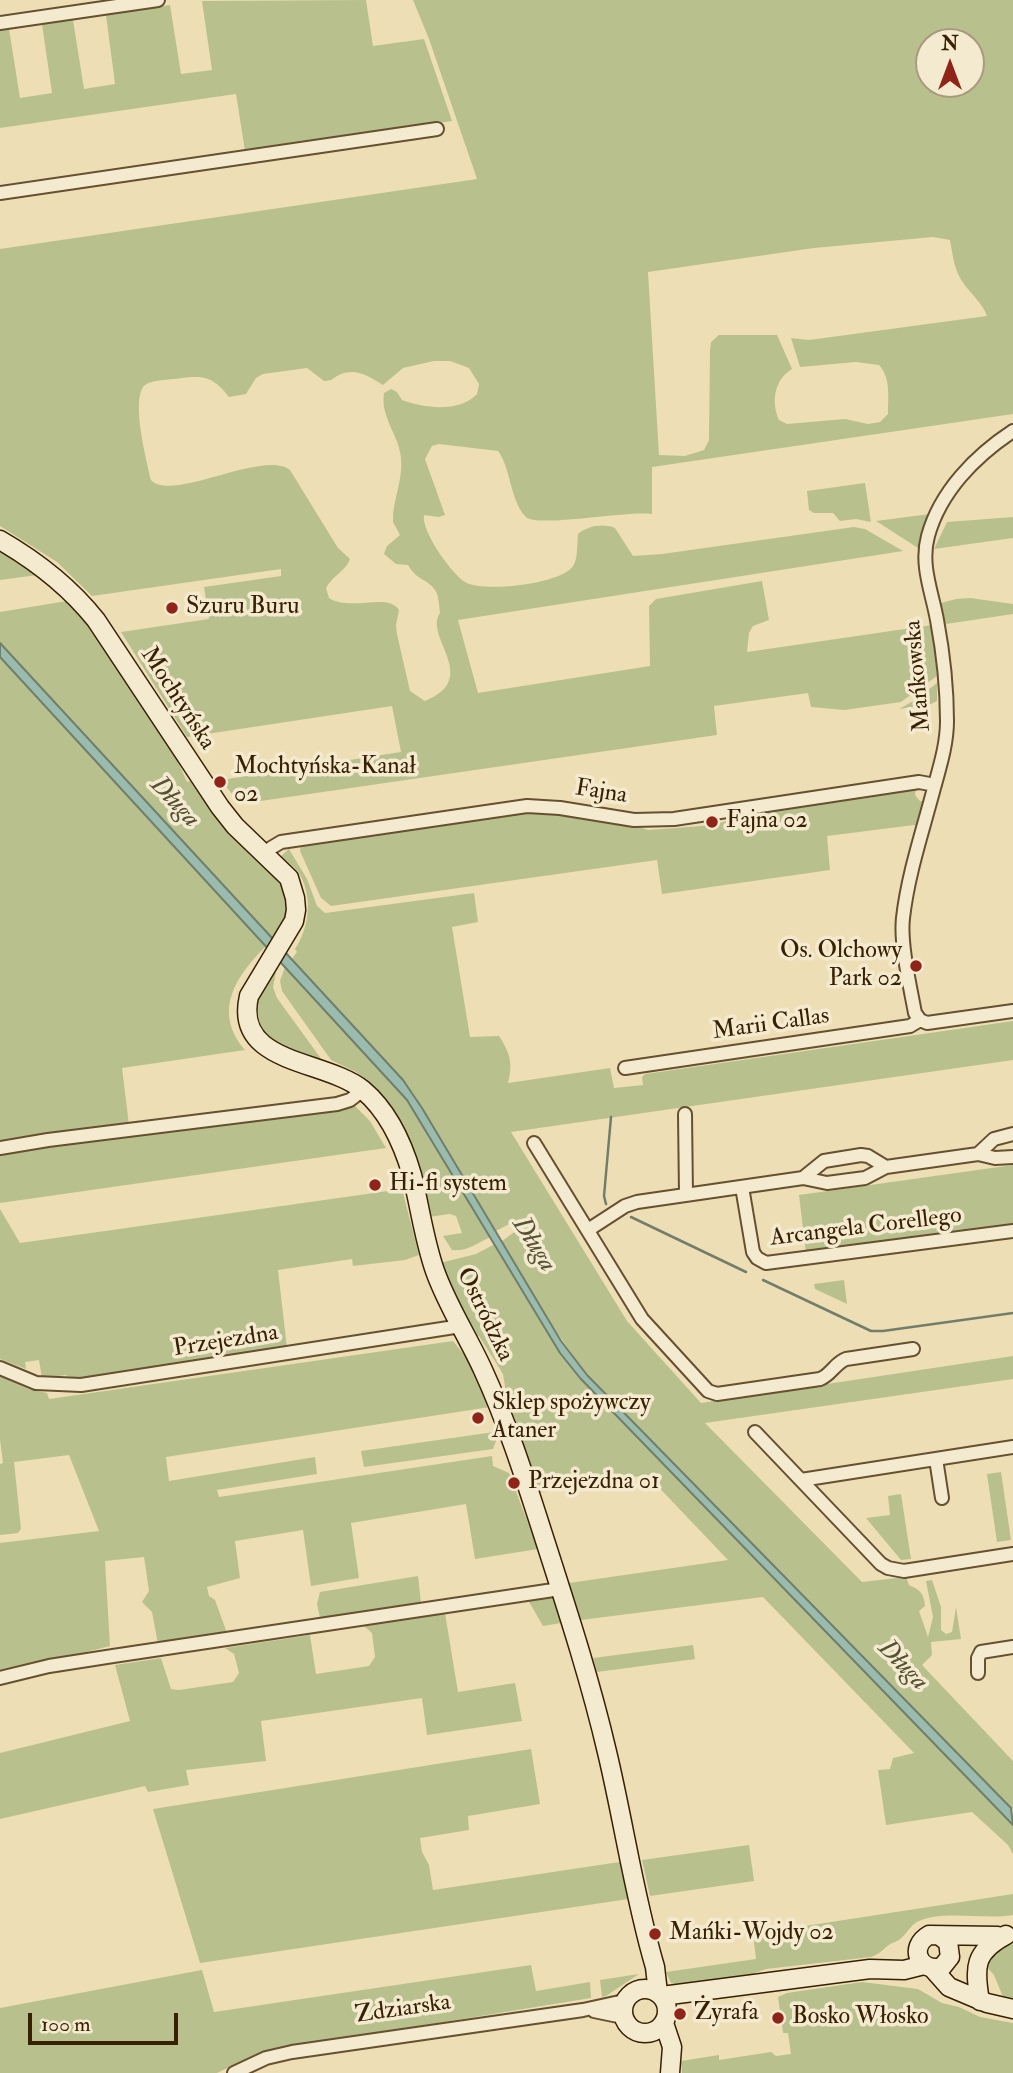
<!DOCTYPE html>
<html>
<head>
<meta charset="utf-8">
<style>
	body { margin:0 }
	#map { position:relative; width:1013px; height:2073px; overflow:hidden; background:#eedeb6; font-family:"IM FELL Double Pica",serif }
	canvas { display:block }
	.north { position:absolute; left:915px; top:28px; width:70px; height:70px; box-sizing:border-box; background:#f4ead0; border:2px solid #a99a7e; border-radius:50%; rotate:0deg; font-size:19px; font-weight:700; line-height:28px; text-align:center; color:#382102 }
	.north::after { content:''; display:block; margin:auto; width:24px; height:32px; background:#8f2418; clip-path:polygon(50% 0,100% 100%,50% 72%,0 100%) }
	.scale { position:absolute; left:28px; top:2013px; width:150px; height:32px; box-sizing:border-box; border:4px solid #382102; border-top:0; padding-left:9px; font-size:21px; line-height:24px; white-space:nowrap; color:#382102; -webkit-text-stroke:5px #f4ead0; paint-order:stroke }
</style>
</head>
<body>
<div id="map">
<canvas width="1013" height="2073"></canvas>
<div class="north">N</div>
<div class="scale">100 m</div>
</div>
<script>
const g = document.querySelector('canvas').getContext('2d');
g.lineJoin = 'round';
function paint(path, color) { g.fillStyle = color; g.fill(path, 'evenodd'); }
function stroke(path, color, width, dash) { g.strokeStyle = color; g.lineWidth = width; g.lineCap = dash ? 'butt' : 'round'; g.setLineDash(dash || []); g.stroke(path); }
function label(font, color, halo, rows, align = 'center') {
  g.font = font + ' "IM FELL Double Pica",serif'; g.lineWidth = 7; g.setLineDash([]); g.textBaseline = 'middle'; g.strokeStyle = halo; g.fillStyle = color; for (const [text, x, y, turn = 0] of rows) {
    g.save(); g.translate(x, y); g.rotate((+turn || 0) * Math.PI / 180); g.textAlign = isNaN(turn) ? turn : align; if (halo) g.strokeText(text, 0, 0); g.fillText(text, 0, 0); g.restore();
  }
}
const green = new Path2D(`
	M366 0 373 46 424 39 452 121 245 151 236 94 0 128V30L9 29 20 98 52 93 42 24 73 20 84 89 115 84 106 15 170 5 181 74 212 70 202 1Z
	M413 0H1013V414L652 467V514C628 510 537 528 526 517 510 501 511 468 498 451L439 444 432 446 425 459 445 515 439 517 424 515C421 531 451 573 465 582 483 593 562 584 573 566 578 559 577 543 578 534 588 526 602 523 615 528L633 556 662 554 854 527 865 529 903 551 458 620 478 693 650 666 649 606 656 599 762 581 769 620 753 626 749 633 747 652 932 625 937 676 901 702 844 710 811 707 808 693 714 706 717 735 240 804 221 780 401 752 392 706 187 737 121 632 209 619 204 587 281 576V569L92 596 57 562 0 526V249L477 179 429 39ZM929 42H971V84H929ZM933 237 950 240C953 256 954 271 964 284 971 294 983 304 987 316L809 340 791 338 800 367 856 362 879 365C891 378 888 397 888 414L880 422 868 424 845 419 787 424 779 420C771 402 774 380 792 369L777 335H719L711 342 710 350 709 440 704 450 685 456 659 455 648 272 814 248ZM434 361H450L469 368 479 384 477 394C459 413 424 408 402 400L397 392 391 389 384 393C380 417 399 435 401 458 403 476 395 496 393 514V522L400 535 387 546 384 554 396 564 408 565C418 582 427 578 435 590 439 595 439 606 440 613 423 637 482 678 425 701L410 691 397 634 396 625 399 610C388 592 351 612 329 598L326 588C333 575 346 571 350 559L338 548 290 470C263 449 172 503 151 480 147 462 130 398 145 385 153 379 172 380 182 378 206 375 214 378 229 397L246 394 256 378 263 374 307 368 324 381C332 381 333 378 339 375 356 367 370 377 383 385L403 368Z
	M865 483 871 522 856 519 840 521 833 513H814L809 510 807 491Z
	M930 514 918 548 876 521Z
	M1013 517V538L934 549 947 522Z
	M0 546 45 574 0 580Z
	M970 598 1013 604V614L946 624 941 603 956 599Z
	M73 600 183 762 179 764 187 782 190 781 219 822 241 845 246 842 281 880 290 911 273 940 0 643V612Z
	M0 657 266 946C236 976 212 1011 245 1050L122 1068 129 1125 0 1144Z
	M937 683V701L931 704 899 709 915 700Z
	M916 788 915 795 920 801H925L919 826 914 825 827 836 830 870 662 894 657 860 331 906 321 898 300 851 301 846 520 813 548 812 633 825 648 830 713 825 740 817Z
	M289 849 307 879 317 906 325 913 474 893 478 922 452 927 470 1037 499 1036C510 1053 513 1063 508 1083L610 1068 614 1088 643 1085 642 1077 645 1074 1013 1021V1060L511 1132 627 1321 701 1403 1013 1356V1379L705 1423 862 1582 906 1577 909 1585C920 1590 924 1593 925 1606L919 1611 928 1637 933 1617 926 1581 932 1580 941 1607V1630L946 1634 952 1632 956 1607 961 1639 931 1642 932 1655 922 1665 1013 1761V1810L587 1375C555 1333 529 1287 502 1241L520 1228 515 1221 496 1231 413 1093 291 960 297 952 295 949C309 928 313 898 300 875 296 868 287 862 281 856Z
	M285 967 407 1100 490 1237C478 1243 466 1252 452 1250L443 1236 462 1233 456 1216 450 1214 428 1217 390 1107 356 1072 331 1060 282 991 280 981Z
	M273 970 276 972 273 987 277 998 325 1064C298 1054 249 1044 255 1005 257 993 267 980 273 970Z
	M354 1105 370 1121 386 1148 0 1203V1152L142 1136Z
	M1013 1165V1225L806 1253 799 1195Z
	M402 1189 419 1255 405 1260 353 1266 352 1259 278 1270 287 1348 70 1379 66 1375 42 1378 39 1360 25 1362 26 1369 0 1359V1209L20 1243Z
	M495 1244 560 1353 580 1378 1013 1825V1854L1008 1845 972 1812 886 1825 878 1770 890 1769 893 1758 914 1753 763 1597 581 1620 569 1583 728 1560 647 1475 537 1493 518 1436 521 1435 507 1399 503 1374 479 1336 475 1337 440 1263 476 1254Z
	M844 1280 847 1304 815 1289 814 1284Z
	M453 1341 470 1362 490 1407 166 1457 169 1481 315 1457 317 1474 217 1490 219 1497 492 1456 493 1466 509 1473 538 1549 475 1559 466 1504 351 1523 359 1578 311 1586 303 1530 235 1541 240 1578 207 1587 209 1596 215 1600 227 1633 158 1644 152 1612 142 1602 149 1591 144 1557 105 1561 110 1646 0 1674V1543L99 1531 69 1455 14 1462 21 1529 18 1533 0 1535V1464L3 1463 0 1440V1376L28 1389 47 1393 49 1399Z
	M494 1432 496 1441 493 1449 364 1467 361 1451Z
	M1001 1472 1011 1540 997 1542 987 1474Z
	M901 1494 911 1559 901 1560 866 1518 890 1515 888 1496Z
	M418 1576 421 1603 320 1618 317 1604 320 1592Z
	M553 1597 561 1623 543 1626 528 1600Z
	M445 1613 458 1692 515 1683 522 1721 427 1735 422 1698 261 1721 266 1761 186 1770 189 1785 148 1792 145 1786 0 1819V1753L130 1721 115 1665 161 1658 171 1689 179 1690 233 1682 239 1673 234 1654 225 1648 310 1635 316 1674 369 1666 375 1657 372 1633 364 1626Z
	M693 1645 695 1659 597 1672 593 1658Z
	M531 1749 540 1804 468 1816 469 1830 420 1838 422 1852 429 1865 433 1890 626 1861 635 1898 200 1963 153 1809Z
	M749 1845 754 1881 650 1896 642 1860Z
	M1013 1894V1915C984 1920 945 1910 919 1921 910 1925 907 1934 899 1940 896 1942 891 1943 889 1945 882 1950 880 1954 871 1957L766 1969 747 1976 697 1981 678 1985 671 1983 666 1972 756 1959 753 1934Z
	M1013 1943V2000L1003 1997 994 1975 982 1962 1003 1945Z
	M531 1965 536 1991 590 1982 591 1998 273 2050 246 2059 217 2073H0V2008L202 1970 214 2012Z
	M639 1974 606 1996 602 1997 600 1980Z
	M862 1982 918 1989 942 2003 959 2007 980 2017 1013 2023V2073H682L681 2061 719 2055V2060L771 2052 776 2056 791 2054 788 2033H783L778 1997 787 1993Z`);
const water = new Path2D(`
	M0 643 403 1080 422 1108 561 1341 587 1375 1011 1808 1013 1825 580 1378 560 1353 407 1100 0 657Z`);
const stream = new Path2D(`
	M606 1204 604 1196 611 1117
	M631 1217 746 1272
	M763 1280 871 1331H883L1013 1313`);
const street = new Path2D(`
	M0 23 158 0
	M0 193 437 129
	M1013 431C975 456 940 492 928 536 920 565 932 592 937 620 943 652 947 688 947 721 947 744 940 766 934 788 923 830 908 874 903 918 900 943 910 986 915 1013L920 1020 927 1023 1013 1011
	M265 855 271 848 281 842 527 806 560 808 634 820 674 819 919 782 935 785
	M625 1068 910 1026 920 1020
	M685 1114 686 1195
	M534 1143 642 1319 708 1391 717 1394 820 1379C831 1375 835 1363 846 1359L913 1349
	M0 1148 48 1140 337 1104 350 1100 363 1090
	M978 1154 994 1139 1013 1134
	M803 1178 824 1161 861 1155 868 1156 886 1167
	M742 1187 753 1252 757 1258 766 1263 1013 1231
	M588 1230 625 1206 637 1202 803 1178 827 1183 865 1178 886 1167 978 1154 995 1158 1013 1157
	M0 1368 36 1383 81 1385 461 1326
	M755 1432 881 1564 888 1568 904 1571 1013 1554
	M936 1459 942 1498
	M801 1480 1013 1447
	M978 1673V1658L981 1652 1013 1647
	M0 1678 49 1666 113 1656 560 1589
	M594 2011 623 2017
	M234 2073 266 2058 292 2052 583 2010 624 2001`);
const secondary = new Path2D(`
	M0 540C38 562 69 586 96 620L220 807 235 826 289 878 295 898 296 910 294 921 249 996C233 1065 325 1059 363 1090 388 1111 403 1144 412 1175 420 1207 424 1240 435 1271 447 1305 468 1337 483 1370 506 1420 523 1472 540 1525 564 1600 589 1675 607 1752 624 1823 634 1896 655 1967L658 1993
	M940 1936 948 1942 950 1957 942 1967C919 1973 908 1947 929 1935L998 1936
	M933 1969 949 1987 987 2003 1013 2009
	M623 2011a22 22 0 1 1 44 0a22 22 0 1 1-44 0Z
	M662 1996 870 1969 904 1970 924 1965
	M980 2001C974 1967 974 1952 1006 1935
	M664 2023 672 2047 670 2073`);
const markers = [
	[172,608,7,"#8f2418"],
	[220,782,7,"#8f2418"],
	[712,822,7,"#8f2418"],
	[916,966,7,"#8f2418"],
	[375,1185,7,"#8f2418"],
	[478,1418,7,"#8f2418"],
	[514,1483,7,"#8f2418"],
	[655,1934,7,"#8f2418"],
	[680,2014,7,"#8f2418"],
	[778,2018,7,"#8f2418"]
];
const poiNames = [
	["Szuru Buru",186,608],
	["Mochtyńska-Kanał",234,768],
	["02",234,796],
	["Fajna 02",726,822],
	["Os. Olchowy",902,952,"right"],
	["Park 02",902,980,"right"],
	["Hi-fi system",389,1185],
	["Sklep spożywczy",492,1404],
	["Ataner",492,1432],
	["Przejezdna 01",528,1483],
	["Mańki-Wojdy 02",669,1934],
	["Żyrafa",694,2014],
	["Bosko Włosko",792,2018]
];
const streetNames = [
	["Mańkowska",919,676,-95],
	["Mochtyńska",177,699,57],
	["Fajna",601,793,9],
	["Marii Callas",771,1025,-8],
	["Arcangela Corellego",866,1228,-7],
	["Ostródzka",484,1315,64],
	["Przejezdna",226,1342,-9],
	["Zdziarska",403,2010,-8]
];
const waterNames = [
	["Długa",174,803,47],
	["Długa",533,1245,58],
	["Długa",902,1666,46]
];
paint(green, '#b8c18e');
paint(water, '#99bcaf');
stroke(water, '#727e6a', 2);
stroke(stream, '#727e6a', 2.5);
stroke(street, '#66502f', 16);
stroke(secondary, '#382102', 21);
stroke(street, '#f4ead0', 12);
stroke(secondary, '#f4ead0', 18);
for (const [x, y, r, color] of markers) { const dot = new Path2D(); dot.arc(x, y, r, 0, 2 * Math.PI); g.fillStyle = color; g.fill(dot); stroke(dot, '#f4ead0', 2.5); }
label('24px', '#382102', '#f4ead0', poiNames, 'left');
label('24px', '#382102', '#f4ead0', streetNames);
label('italic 26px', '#555036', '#f4ead0', waterNames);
</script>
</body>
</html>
